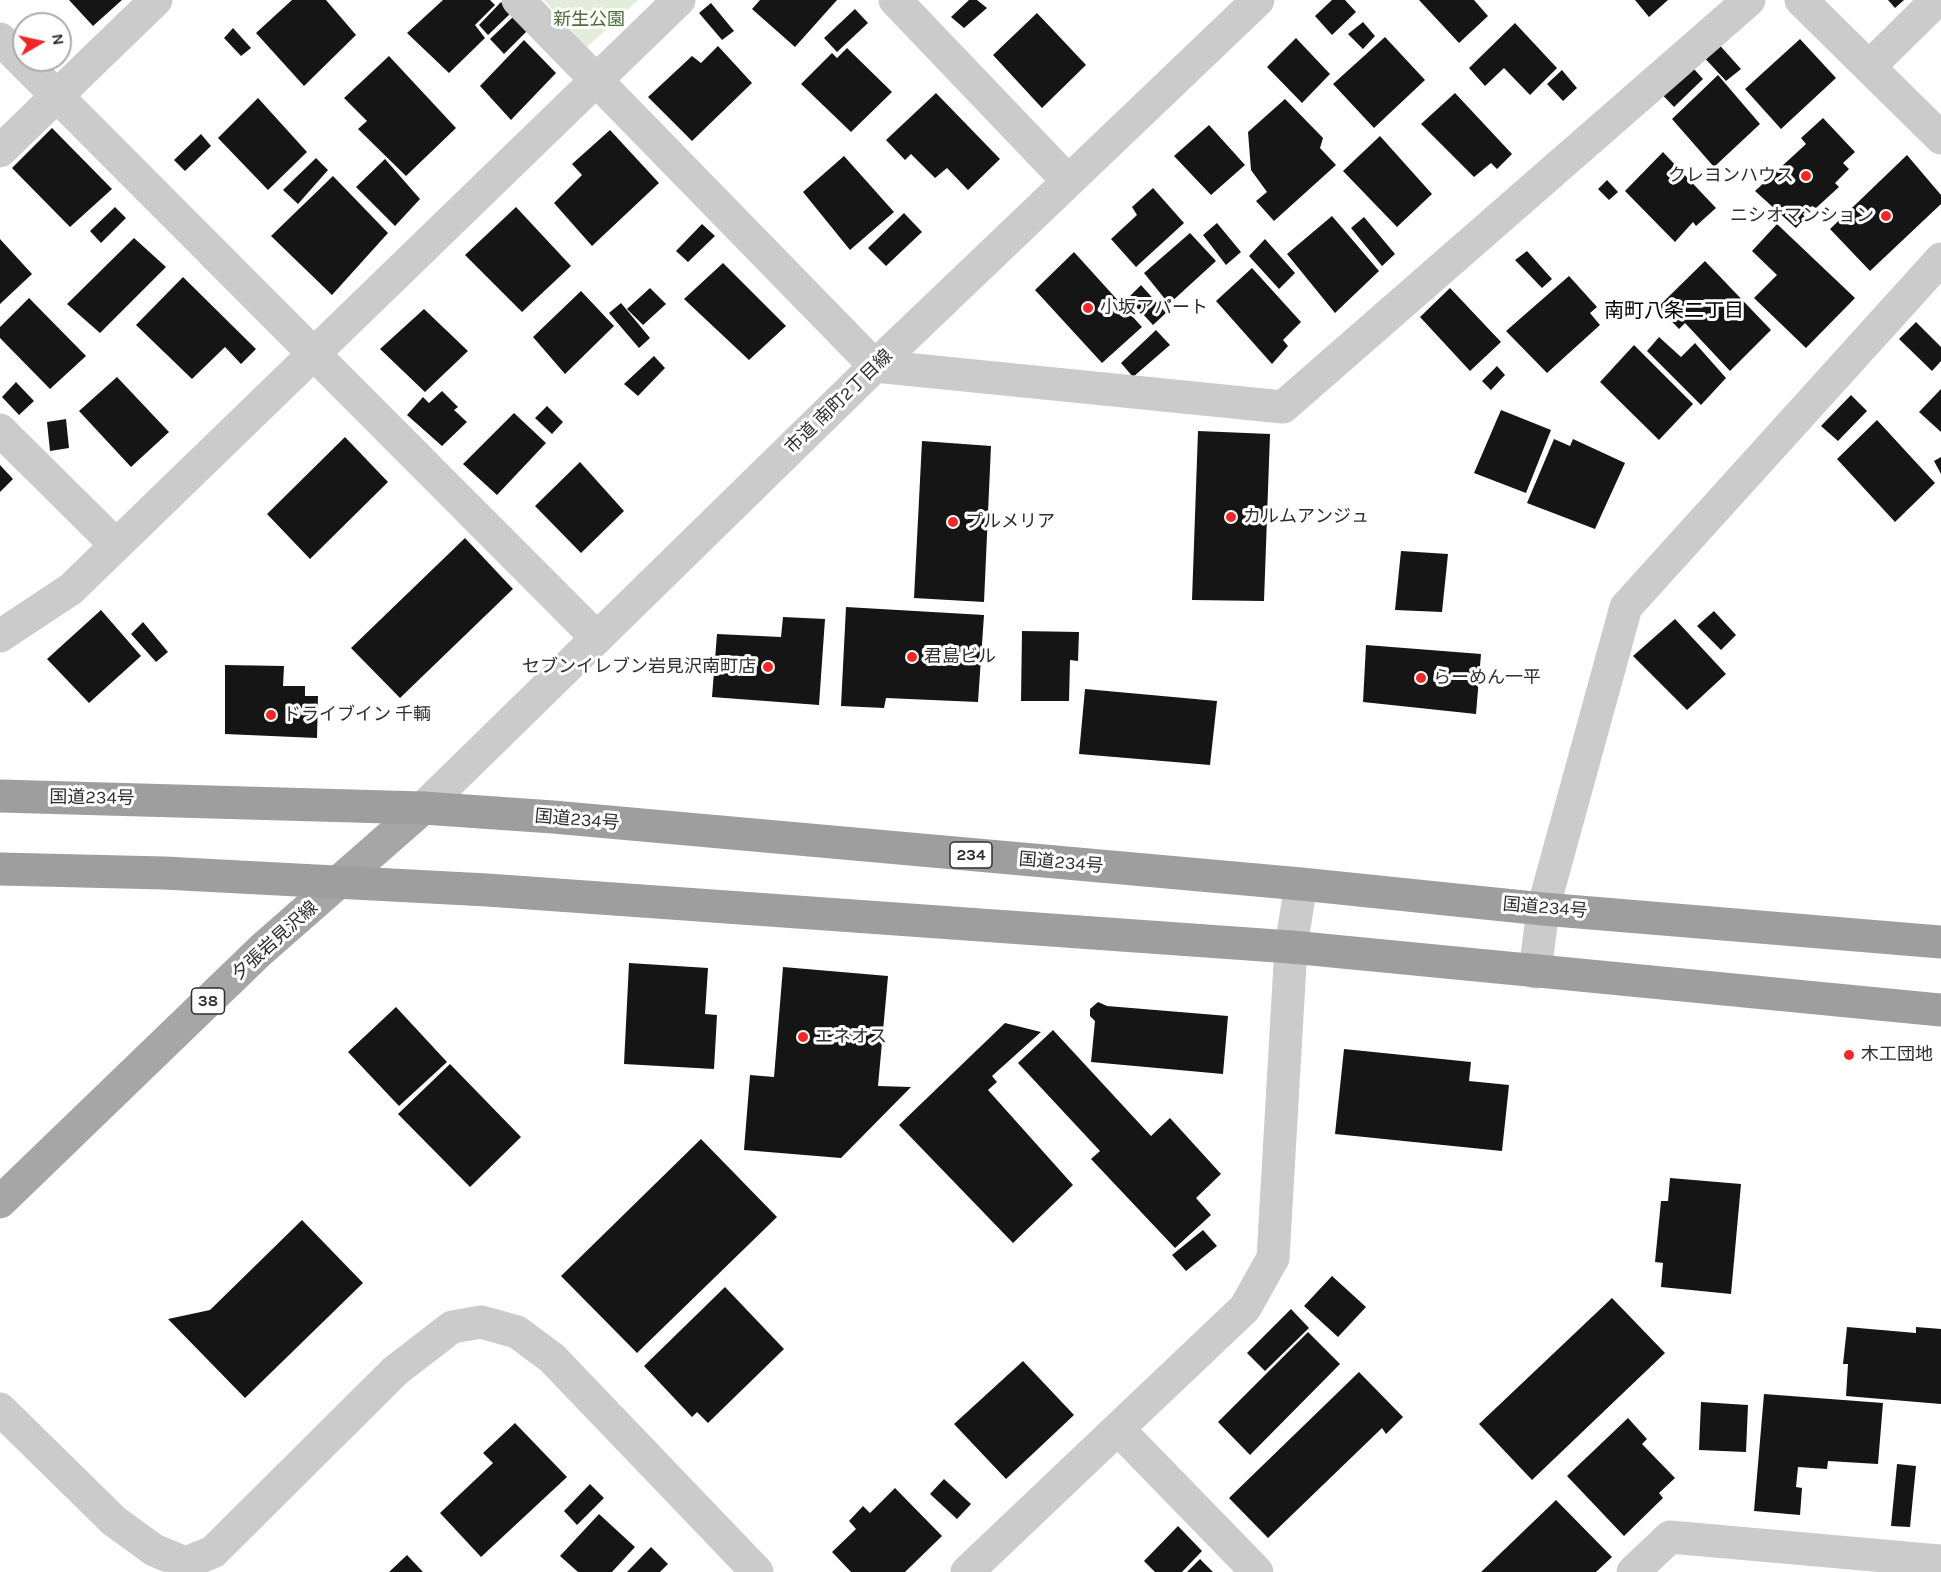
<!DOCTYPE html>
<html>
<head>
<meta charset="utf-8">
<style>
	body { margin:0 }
	#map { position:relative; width:1941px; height:1572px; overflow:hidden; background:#fff; font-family:Karla,sans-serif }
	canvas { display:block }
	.north { position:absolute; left:12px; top:12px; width:60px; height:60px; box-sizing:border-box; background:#fff; border:2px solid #ababab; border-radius:50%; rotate:81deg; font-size:16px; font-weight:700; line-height:24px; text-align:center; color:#2e2e2e }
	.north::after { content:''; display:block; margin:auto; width:21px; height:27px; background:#ef2827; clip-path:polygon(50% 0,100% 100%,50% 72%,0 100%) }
</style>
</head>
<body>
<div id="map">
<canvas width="1941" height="1572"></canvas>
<div class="north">N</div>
</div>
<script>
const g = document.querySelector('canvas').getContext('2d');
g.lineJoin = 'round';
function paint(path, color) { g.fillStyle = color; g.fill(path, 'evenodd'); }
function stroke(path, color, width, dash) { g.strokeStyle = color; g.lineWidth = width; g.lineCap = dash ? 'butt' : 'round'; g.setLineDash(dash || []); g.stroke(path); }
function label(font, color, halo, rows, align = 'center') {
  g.font = font + ' Karla,"Noto Sans JP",sans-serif'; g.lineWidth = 6; g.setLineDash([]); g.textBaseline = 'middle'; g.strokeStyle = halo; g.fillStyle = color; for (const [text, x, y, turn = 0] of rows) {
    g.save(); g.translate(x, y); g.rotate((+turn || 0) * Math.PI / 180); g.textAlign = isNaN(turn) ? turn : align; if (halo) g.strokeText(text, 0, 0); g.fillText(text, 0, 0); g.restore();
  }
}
const green = new Path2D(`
	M544 0H638L587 47Z`);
const building = new Path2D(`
	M69 0H122L93 26Z
	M292 0H326L356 35 304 86 256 33Z
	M443 0H490L495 5 475 25 485 38 449 73 407 33Z
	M760 0H837L795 47 752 9Z
	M969 0H977L987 8 964 28 951 17Z
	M1332 0H1345L1356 12 1332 35 1315 16Z
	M1419 0H1474L1488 16 1459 43Z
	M1635 0H1668L1649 17Z
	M1888 0H1904L1895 8Z
	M501 2 512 12 488 35 479 25Z
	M711 3 734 31 722 40 699 13Z
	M855 9 868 23 837 52 824 38Z
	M1037 13 1086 65 1042 108 993 55Z
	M514 16 527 31 504 54 490 39Z
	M1363 22 1375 36 1363 49 1348 34Z
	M1515 23 1557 68 1530 95 1504 68 1485 86 1469 68Z
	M233 28 251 48 241 56 224 38Z
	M1385 37 1425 80 1374 128 1333 84Z
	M1296 38 1330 74 1302 103 1267 67Z
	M1800 39 1836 78 1781 129 1745 89Z
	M524 40 556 73 511 120 480 86Z
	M1715 40 1741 69 1726 81 1700 53Z
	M718 46 752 83 692 141 648 97 692 56 701 63Z
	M847 48 892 92 851 132 801 84 832 53 837 58Z
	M389 56 456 128 406 176 358 129 367 121 344 98Z
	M1685 59 1703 79 1674 107 1655 87Z
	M1562 70 1577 88 1563 101 1547 84Z
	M1718 75 1760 124 1714 167 1672 119Z
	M936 93 1000 159 968 190 947 168 935 178 911 154 905 160 886 140Z
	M1455 93 1512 154 1497 169 1491 163 1474 177 1421 124Z
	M258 98 307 152 268 190 218 138Z
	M1285 99 1323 138 1320 148 1336 165 1274 221 1256 201 1267 192 1251 170 1248 132Z
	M1823 118 1855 152 1843 163 1849 169 1835 183 1839 187 1816 208 1812 206 1803 214 1805 218 1796 228 1755 191 1806 144 1801 138Z
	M1209 125 1245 165 1211 195 1174 156Z
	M52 128 112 189 70 227 12 168Z
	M610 130 659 183 592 246 554 203 582 175 572 164Z
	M201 134 211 146 185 171 174 160Z
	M1380 136 1432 194 1397 227 1343 171Z
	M1663 152 1716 208 1696 226 1693 222 1675 242 1625 191Z
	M1907 155 1941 195V204L1870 271 1830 229Z
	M844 156 894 212 850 250 803 192Z
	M316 158 328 170 298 204 283 190Z
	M385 159 420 199 395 226 356 187Z
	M333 176 388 233 332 295 271 236Z
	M1607 180 1618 192 1609 200 1598 189Z
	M1153 188 1184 223 1136 267 1111 239 1137 215 1132 207Z
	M115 207 126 218 101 243 90 231Z
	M516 207 571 266 522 312 465 255Z
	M904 213 922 232 886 266 868 248Z
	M1332 216 1379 271 1335 313 1287 254Z
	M1364 217 1395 254 1382 266 1351 228Z
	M1217 223 1241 252 1226 265 1203 235Z
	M702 224 715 236 688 262 676 251Z
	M1777 224 1855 298 1806 348 1754 298 1777 275 1752 251Z
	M1190 233 1216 261 1169 304 1144 273Z
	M134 238 166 267 100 333 67 304Z
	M0 239 32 274 0 304Z
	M1265 239 1295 273 1279 289 1249 256Z
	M1527 251 1552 279 1542 288 1515 260Z
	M1074 252 1142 327 1102 363 1035 290Z
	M1705 261 1771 330 1730 371 1685 323 1679 329 1658 307Z
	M723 263 786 326 749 360 684 299Z
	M1252 268 1301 322 1283 340 1288 346 1272 364 1216 301Z
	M1569 276 1597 307 1590 313 1600 325 1547 373 1506 331Z
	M183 277 256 349 241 364 225 347 192 379 136 325Z
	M1141 285 1166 313 1153 325 1128 298Z
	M650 288 666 304 643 325 627 309Z
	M1450 288 1501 342 1470 371 1420 317Z
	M581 291 614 326 565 374 533 337Z
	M29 298 86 356 50 389 0 338V327Z
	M621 303 650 338 639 348 609 313Z
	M424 309 468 351 425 392 380 349Z
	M1916 322 1941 347V361L1932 371 1899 339Z
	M1156 330 1170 345 1133 377 1121 363Z
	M1659 337 1681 357 1695 343 1726 378 1701 405 1647 351Z
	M1634 345 1693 404 1659 440 1600 382Z
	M654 356 665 368 638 396 624 384Z
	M1497 366 1505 375 1491 390 1482 381Z
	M117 377 169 432 131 467 79 411Z
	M16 382 34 401 19 415 2 397Z
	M1941 389V432L1919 412Z
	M442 391 458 407 454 410 467 422 442 446 407 415 423 397 429 403Z
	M1851 395 1867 411 1838 441 1821 426Z
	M547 406 563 422 552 434 535 418Z
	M1501 410 1551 430 1526 493 1474 473Z
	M514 413 546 443 497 495 463 464Z
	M66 419 69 448 50 451 47 422Z
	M1877 420 1935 483 1895 522 1837 459Z
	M1198 431 1270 434 1264 601 1192 600Z
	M345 437 388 482 310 559 267 514Z
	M1554 439 1570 446 1573 439 1625 463 1595 529 1527 503Z
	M922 441 991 446 984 602 914 598Z
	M1941 457V474L1934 461Z
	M580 462 624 511 581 553 535 506Z
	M0 465 13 479 0 492Z
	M465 538 513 589 400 698 351 648Z
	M1401 551 1448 554 1442 612 1395 610Z
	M846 607 984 615 978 702 886 698 884 708 841 706Z
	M101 610 141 656 89 703 47 659Z
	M1714 611 1736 635 1721 650 1697 626Z
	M783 617 825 619 819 705 712 697 717 634 781 637Z
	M1675 619 1726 674 1687 710 1633 656Z
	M143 622 168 652 156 662 131 634Z
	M1022 631 1079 632 1078 661 1070 660 1069 701H1021Z
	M1366 645 1481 654 1476 714 1363 702Z
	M225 665 284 666 283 686H305V696H318L317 738 225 734Z
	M1085 689 1217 701 1210 765 1079 754Z
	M629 963 708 968 705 1014 717 1015 714 1069 624 1064Z
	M783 967 888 976 878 1086 911 1087 841 1158 744 1150 750 1075 774 1077Z
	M1098 1002 1107 1006 1228 1016 1223 1074 1091 1062 1095 1021 1090 1016V1009Z
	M396 1007 447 1062 399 1106 348 1052Z
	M1005 1023 1041 1032 992 1076 997 1082 988 1090 1073 1185 1013 1243 899 1125Z
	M1053 1030 1151 1136 1170 1118 1221 1174 1196 1198 1211 1215 1175 1248 1091 1159 1100 1151 1018 1063Z
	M1344 1049 1471 1062 1469 1081 1509 1085 1502 1151 1335 1134Z
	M450 1064 521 1137 470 1187 398 1114Z
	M701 1139 777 1217 637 1353 561 1276Z
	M1670 1178 1741 1184 1731 1294 1661 1287 1663 1263 1655 1262 1661 1201H1668Z
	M302 1220 363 1283 245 1398 168 1319 210 1310Z
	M1203 1230 1217 1246 1186 1271 1172 1255Z
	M1332 1276 1366 1307 1338 1337 1304 1306Z
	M725 1287 784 1349 708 1423 697 1412 692 1417 644 1366Z
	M1612 1298 1665 1353 1532 1480 1479 1424Z
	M1291 1309 1309 1328 1265 1371 1247 1353Z
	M1847 1327 1916 1333V1327L1941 1329V1404L1846 1396 1848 1364H1843Z
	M1308 1332 1340 1364 1250 1455 1218 1422Z
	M1023 1361 1074 1415 1006 1479 954 1424Z
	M1359 1372 1403 1417 1386 1434 1382 1428 1268 1538 1229 1498Z
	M1764 1394 1883 1403 1878 1464 1828 1461 1827 1469 1798 1467 1796 1487 1802 1488 1800 1515 1754 1511Z
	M1701 1402 1748 1405 1746 1452 1699 1450Z
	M1628 1418 1647 1439 1642 1444 1675 1478 1659 1493 1663 1498 1624 1536 1567 1476Z
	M515 1423 567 1477 481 1557 440 1513 493 1463 483 1453Z
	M1897 1464 1916 1466 1910 1527 1891 1526Z
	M944 1479 971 1504 957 1519 930 1494Z
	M590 1484 604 1498 577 1525 564 1511Z
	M895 1488 942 1536 905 1572H851L832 1552 856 1529 849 1521 863 1506 870 1513Z
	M1556 1500 1612 1557 1596 1572H1481Z
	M599 1514 635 1547 612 1572H578L560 1556Z
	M1178 1526 1202 1551 1182 1572H1155L1144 1561Z
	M651 1547 668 1564 660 1572H627Z
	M407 1555 423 1572H389Z
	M1200 1559 1213 1572H1187Z`);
const minor = new Path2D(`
	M518 0 875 366 1283 407 1749 0
	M895 0 1068 181
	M1801 0 1941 138
	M0 39 597 638
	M1870 66 1937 0
	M0 151 156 0
	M0 430 116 545
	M0 636 71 589 679 0
	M1535 972 1543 909 1626 607 1941 259
	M1119 1430 1257 1572
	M967 1572 1245 1308 1273 1258 1291 947 1301 884
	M1633 1572 1670 1537 1941 1561`);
const tertiary = new Path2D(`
	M423 808 875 366 1258 0
	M0 1409 114 1521 154 1550 185 1563 213 1552 395 1371 452 1327 481 1322 517 1332 552 1358 757 1572`);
const primary = new Path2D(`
	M0 1202 261 950 423 808`);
const trunk = new Path2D(`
	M0 796 423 808 553 817 1301 884 1543 909 1941 942
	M0 869 164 873 487 890 1291 947 1941 1010`);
const markers = [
	[1806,176,6,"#ef2827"],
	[1886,216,6,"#ef2827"],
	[1088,308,6,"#ef2827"],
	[1231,517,6,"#ef2827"],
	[953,522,6,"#ef2827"],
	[912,657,6,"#ef2827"],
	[768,667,6,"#ef2827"],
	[1421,678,6,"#ef2827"],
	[271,715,6,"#ef2827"],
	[803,1037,6,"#ef2827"],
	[1849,1055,6,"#ef2827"]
];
const shields = [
	[971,855,42],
	[208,1001,33]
];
const shieldNames = [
	["234",971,855],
	["38",208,1001]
];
const parkNames = [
	["新生公園",589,20]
];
const poiNames = [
	["クレヨンハウス",1794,176,"right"],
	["ニシオマンション",1874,216,"right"],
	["小坂アパート",1100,308],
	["カルムアンジュ",1243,517],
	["プルメリア",965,522],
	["君島ビル",924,657],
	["セブンイレブン岩見沢南町店",756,667,"right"],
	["らーめん一平",1433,678],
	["ドライブイン 千輌",283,715],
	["エネオス",815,1037],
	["木工団地",1861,1055]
];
const streetNames = [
	["市道 南町2丁目線",839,402,-44],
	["国道234号",92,798,1],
	["国道234号",577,820,5],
	["国道234号",1061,863,5],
	["国道234号",1545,908,5],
	["夕張岩見沢線",275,941,-42]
];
const neighbourhoodNames = [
	["南町八条二丁目",1674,311]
];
paint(green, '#e3eddb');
paint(building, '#151515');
stroke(minor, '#cbcbcb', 33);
stroke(tertiary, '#cbcbcb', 33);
stroke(primary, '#a6a6a6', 33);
stroke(trunk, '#9e9e9e', 33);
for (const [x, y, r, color] of markers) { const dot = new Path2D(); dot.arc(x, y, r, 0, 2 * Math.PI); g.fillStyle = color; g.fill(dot); stroke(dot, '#fff', 2); }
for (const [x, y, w] of shields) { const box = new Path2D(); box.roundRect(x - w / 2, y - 13, w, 26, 4.5); g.fillStyle = '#fff'; g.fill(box); stroke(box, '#2e2e2e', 1.5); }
label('bold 16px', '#2e2e2e', null, shieldNames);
label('18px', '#4d6d39', '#fff', parkNames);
label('18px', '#2e2e2e', '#fff', poiNames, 'left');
label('18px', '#2e2e2e', '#fff', streetNames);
label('20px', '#000', '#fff', neighbourhoodNames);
</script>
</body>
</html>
